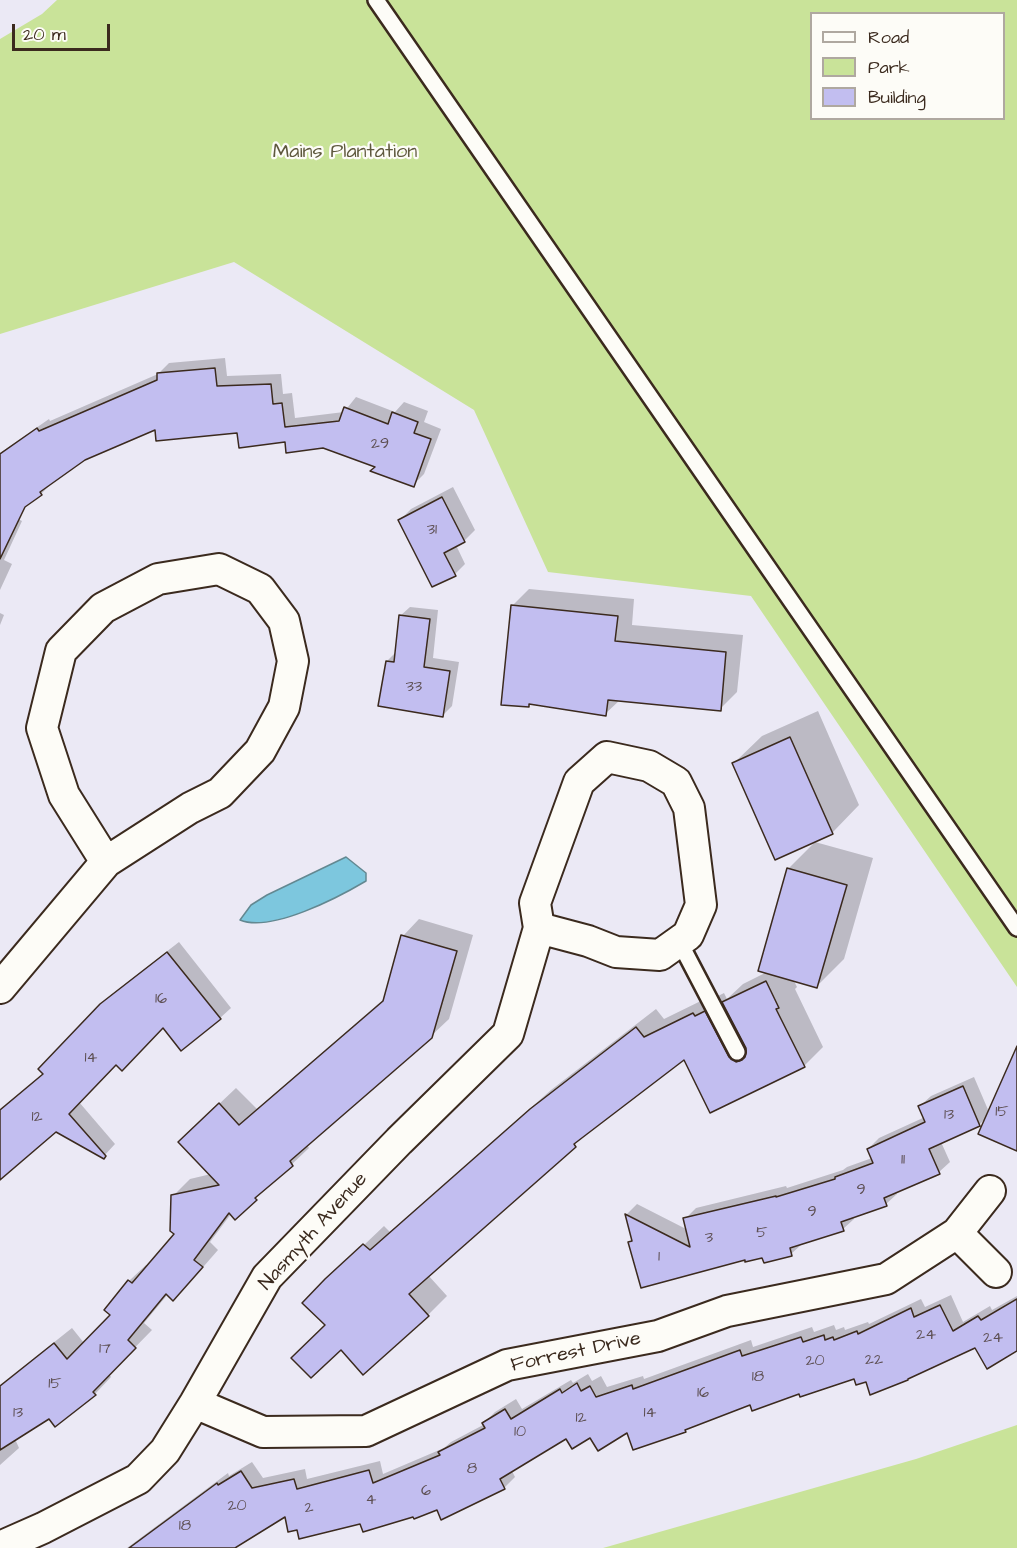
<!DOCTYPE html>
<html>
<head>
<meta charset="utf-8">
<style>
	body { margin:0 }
	#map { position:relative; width:1017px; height:1548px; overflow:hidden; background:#ebe9f5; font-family:"Architects Daughter",sans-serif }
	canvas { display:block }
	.legend { position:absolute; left:810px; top:12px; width:195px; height:108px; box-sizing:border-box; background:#fdfcf7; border:2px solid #afa8a0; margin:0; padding:8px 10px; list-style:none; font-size:18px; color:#3b2a1e }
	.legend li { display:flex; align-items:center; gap:12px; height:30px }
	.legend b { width:30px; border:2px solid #afa8a0 }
	.scale { position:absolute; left:12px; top:24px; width:98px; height:27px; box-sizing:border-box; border:3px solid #3b2a1e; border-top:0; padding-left:8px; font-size:18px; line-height:21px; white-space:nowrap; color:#3b2a1e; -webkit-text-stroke:4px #fdfcf7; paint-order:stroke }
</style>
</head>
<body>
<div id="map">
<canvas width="1017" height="1548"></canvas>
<ul class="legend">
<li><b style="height:8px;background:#fdfcf7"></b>Road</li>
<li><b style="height:16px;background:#c9e399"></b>Park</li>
<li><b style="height:16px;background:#c2bef0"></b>Building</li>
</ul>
<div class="scale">20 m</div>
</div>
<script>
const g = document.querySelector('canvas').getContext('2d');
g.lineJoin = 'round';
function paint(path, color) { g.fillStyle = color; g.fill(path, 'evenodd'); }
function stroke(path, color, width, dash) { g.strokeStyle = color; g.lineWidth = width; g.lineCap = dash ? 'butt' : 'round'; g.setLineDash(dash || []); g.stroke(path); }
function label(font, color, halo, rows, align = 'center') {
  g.font = font + ' "Architects Daughter",sans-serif'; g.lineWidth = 4.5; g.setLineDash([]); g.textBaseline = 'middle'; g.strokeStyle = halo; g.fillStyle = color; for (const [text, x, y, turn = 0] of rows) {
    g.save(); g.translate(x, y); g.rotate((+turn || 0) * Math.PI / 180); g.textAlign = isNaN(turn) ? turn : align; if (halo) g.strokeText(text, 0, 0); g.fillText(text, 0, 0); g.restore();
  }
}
const green = new Path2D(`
	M57 0H1017V987L751 596 548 572 474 410 234 262 0 334V39L42 14ZM812 14H1004V118H812Z
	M1017 1425V1548H603L916 1459Z`);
const water = new Path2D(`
	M346 857 366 873V881C339 897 271 933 240 920L251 905 267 895Z`);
const shadow = new Path2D(`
	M225 358 227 376 281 374 283 394 292 393 295 418 344 412 356 397 395 412 404 402 428 411 424 422 441 429 424 474 413 485 377 466 323 447 238 432 157 428 85 458 52 483 41 494 0 483V453L49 419 50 421 158 374 169 363Z
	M453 487 475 530 464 541 456 545 465 564 455 574 400 520 411 509Z
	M0 510 22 521 4 560 12 564 0 590Z
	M529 589 634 599 632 625 743 635 737 692 720 709 620 700 605 714 532 703 528 706 512 606Z
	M410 607 438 610 433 658 459 662 452 706 443 715 387 661 396 652 400 616Z
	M0 613 4 615 0 625Z
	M818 711 859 805 832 833 734 763 762 736Z
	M815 842 873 858 844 959 817 986 793 979 797 987 795 989 823 1047 804 1066 710 1111 685 1058 593 1128 428 1275 447 1296 428 1315 326 1325 323 1284 384 1226 390 1232 551 1090 656 1009 664 1019 713 995 714 998 724 993 727 999 743 984 767 972 788 869Z
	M419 919 473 935 449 1019 431 1036 307 1145 309 1148 235 1218 231 1214 210 1242 218 1250 190 1282 168 1294 144 1323 152 1330 109 1374 111 1377 95 1394 49 1417 15 1439 19 1448 0 1465V1401L16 1375 33 1359 72 1328 84 1343 112 1315 129 1281 146 1265 148 1266 177 1234 173 1196 190 1179 211 1174 197 1125 236 1088 257 1109 385 998 403 936Z
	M179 942 231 1008 220 1018 163 1026 116 1063 79 1102 115 1144 103 1157 55 1130 0 1176V1111L44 1073 112 994Z
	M974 1077 989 1112 1017 1077V1149L987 1117 979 1125 941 1142 950 1162 939 1172 896 1192 897 1194 886 1204 853 1216 854 1219 843 1229 802 1244 791 1254 763 1256 630 1243 633 1239 627 1214 637 1204 688 1230 685 1219 696 1208 786 1186 787 1188 843 1170 847 1167 872 1158 868 1149 879 1138 925 1117 920 1106 931 1096Z
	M951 1295 963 1322 990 1306 992 1310 1017 1296V1350L975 1346 866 1380 855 1377 751 1403 688 1427 685 1430 628 1431 590 1436 566 1437 512 1471 515 1477 504 1488 414 1516 298 1529 286 1515 227 1548H127L228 1473 229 1476 252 1462 263 1478 305 1469 307 1479 380 1461 383 1474 444 1448 451 1442 485 1424 484 1423 495 1412 516 1399 522 1409 571 1380 573 1383 588 1374 592 1381 601 1376 607 1387 643 1376 644 1379 751 1340 753 1347 812 1327 814 1332 834 1325 836 1330 844 1327 845 1330 868 1322 869 1324 921 1299 925 1307Z`);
const building = new Path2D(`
	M215 368 217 386 271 384 273 404 282 403 285 427 339 421 344 407 388 424 392 412 418 422 414 433 431 439 414 487 370 471 375 467 323 448 286 453 285 442 239 448 237 433 156 441 155 430 85 460 40 492 42 495 25 507 0 559V454L37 428 39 431 157 380V373Z
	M442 497 465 542 444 553 456 576 432 587 398 520Z
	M511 605 618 616 615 641 726 652 721 711 608 700 606 716 529 704V707L501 705Z
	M399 615 430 619 424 667 450 671 443 717 378 706 386 661 394 662Z
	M790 737 833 834 775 860 732 763Z
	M787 868 847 885 817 988 758 971Z
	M401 935 457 951 432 1038 290 1161 293 1166 255 1198 257 1200 235 1220 229 1213 194 1260 203 1267 173 1301 166 1294 128 1340 136 1348 93 1392 96 1395 55 1427 49 1419 0 1450V1386L54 1343 67 1359 110 1315 104 1310 128 1280 132 1283 174 1234 170 1231 171 1195 219 1185 178 1142 219 1103 239 1125 383 1001Z
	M167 952 221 1019 181 1051 163 1028 122 1071 116 1065 69 1114 106 1156 104 1159 56 1132 0 1180V1110L43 1074 38 1069 100 1004Z
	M766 981 779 1008 776 1009 805 1067 710 1113 684 1060 574 1144 576 1147 409 1294 429 1316 363 1375 341 1350 311 1378 291 1358 325 1325 302 1303 325 1279 363 1244 370 1250 530 1109 636 1027 644 1037 693 1013 695 1016 705 1011 729 1057 736 1062 742 1060 745 1057 746 1048 722 1002Z
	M1017 1046V1151L978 1134Z
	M963 1086 980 1126 929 1149 940 1174 884 1198 887 1206 841 1222 844 1231 790 1248 792 1256 764 1263 762 1258 745 1262V1260L641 1288 628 1242 632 1241 625 1214 690 1247 683 1218 776 1196V1197L835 1179V1177L873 1163 867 1149 925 1122 918 1106Z
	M1017 1299V1351L987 1369 975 1348 908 1379V1380L870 1395 866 1382 856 1385 854 1379 800 1397 799 1394 752 1411 750 1405 685 1430 686 1432 633 1450 627 1433 598 1451 590 1438 572 1449 566 1439 500 1479 505 1489 441 1520 437 1510 414 1519 413 1517 363 1532 360 1524 299 1539 297 1530 288 1532 285 1517 235 1548H129L217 1483 218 1485 241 1471 252 1488 294 1479 297 1489 369 1470 373 1483 440 1455 438 1452 485 1428 482 1423 505 1409 511 1419 560 1389 562 1393 577 1383 581 1391 590 1386 596 1397 632 1385 633 1389 740 1350 742 1356 801 1337 803 1342 824 1335 825 1340 833 1337 834 1340 857 1331 858 1334 911 1308 914 1317 940 1305 953 1331 978 1316 981 1320Z`);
const service = new Path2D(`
	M376 0 1017 928
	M679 941 737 1052`);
const minor = new Path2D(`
	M219 569 260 589 284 621 293 661 284 707 260 751 220 793 190 808 106 862 64 795 42 728 61 651 103 608 158 579Z
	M607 757 649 766 676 782 689 808 701 905 688 935 660 955 616 952 588 941 539 928 535 903 579 782Z
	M0 988 106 862
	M957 1233 996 1272
	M195 1403 263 1432 366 1431 507 1365 658 1336 727 1311 886 1279 957 1233 990 1191
	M0 1547 43 1528 138 1479 165 1451 195 1403 267 1277 399 1141 508 1034 539 928`);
const numberNames = [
	["29",380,445],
	["31",432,531],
	["33",414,688],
	["16",161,1000],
	["14",91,1059],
	["15",1002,1113],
	["13",949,1116],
	["12",37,1118],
	["11",903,1161],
	["9",861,1191],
	["9",812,1213],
	["5",762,1234],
	["3",709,1239],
	["1",659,1258],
	["24",926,1336],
	["24",993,1339],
	["17",105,1350],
	["22",874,1361],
	["20",815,1362],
	["18",758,1378],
	["15",55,1385],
	["16",703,1394],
	["13",18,1414],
	["14",650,1414],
	["12",581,1419],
	["10",520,1433],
	["8",472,1470],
	["6",426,1492],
	["4",371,1501],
	["20",237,1507],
	["2",309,1509],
	["18",185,1527]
];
const parkNames = [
	["Mains Plantation",345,153]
];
const streetNames = [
	["Nasmyth Avenue",314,1232,-48],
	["Forrest Drive",576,1353,-12]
];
paint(green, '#c9e399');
paint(water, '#7dc7de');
stroke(water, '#638891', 1.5);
paint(shadow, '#0003');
paint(building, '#c2bef0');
stroke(building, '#3b2a1e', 1.5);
stroke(service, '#3b2a1e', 20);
stroke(minor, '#3b2a1e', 34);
stroke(service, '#fdfcf7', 15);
stroke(minor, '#fdfcf7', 30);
label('16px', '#5d4f52', null, numberNames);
label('20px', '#5e583d', '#fdfcf7', parkNames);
label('20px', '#3b2a1e', '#fdfcf7', streetNames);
</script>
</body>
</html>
